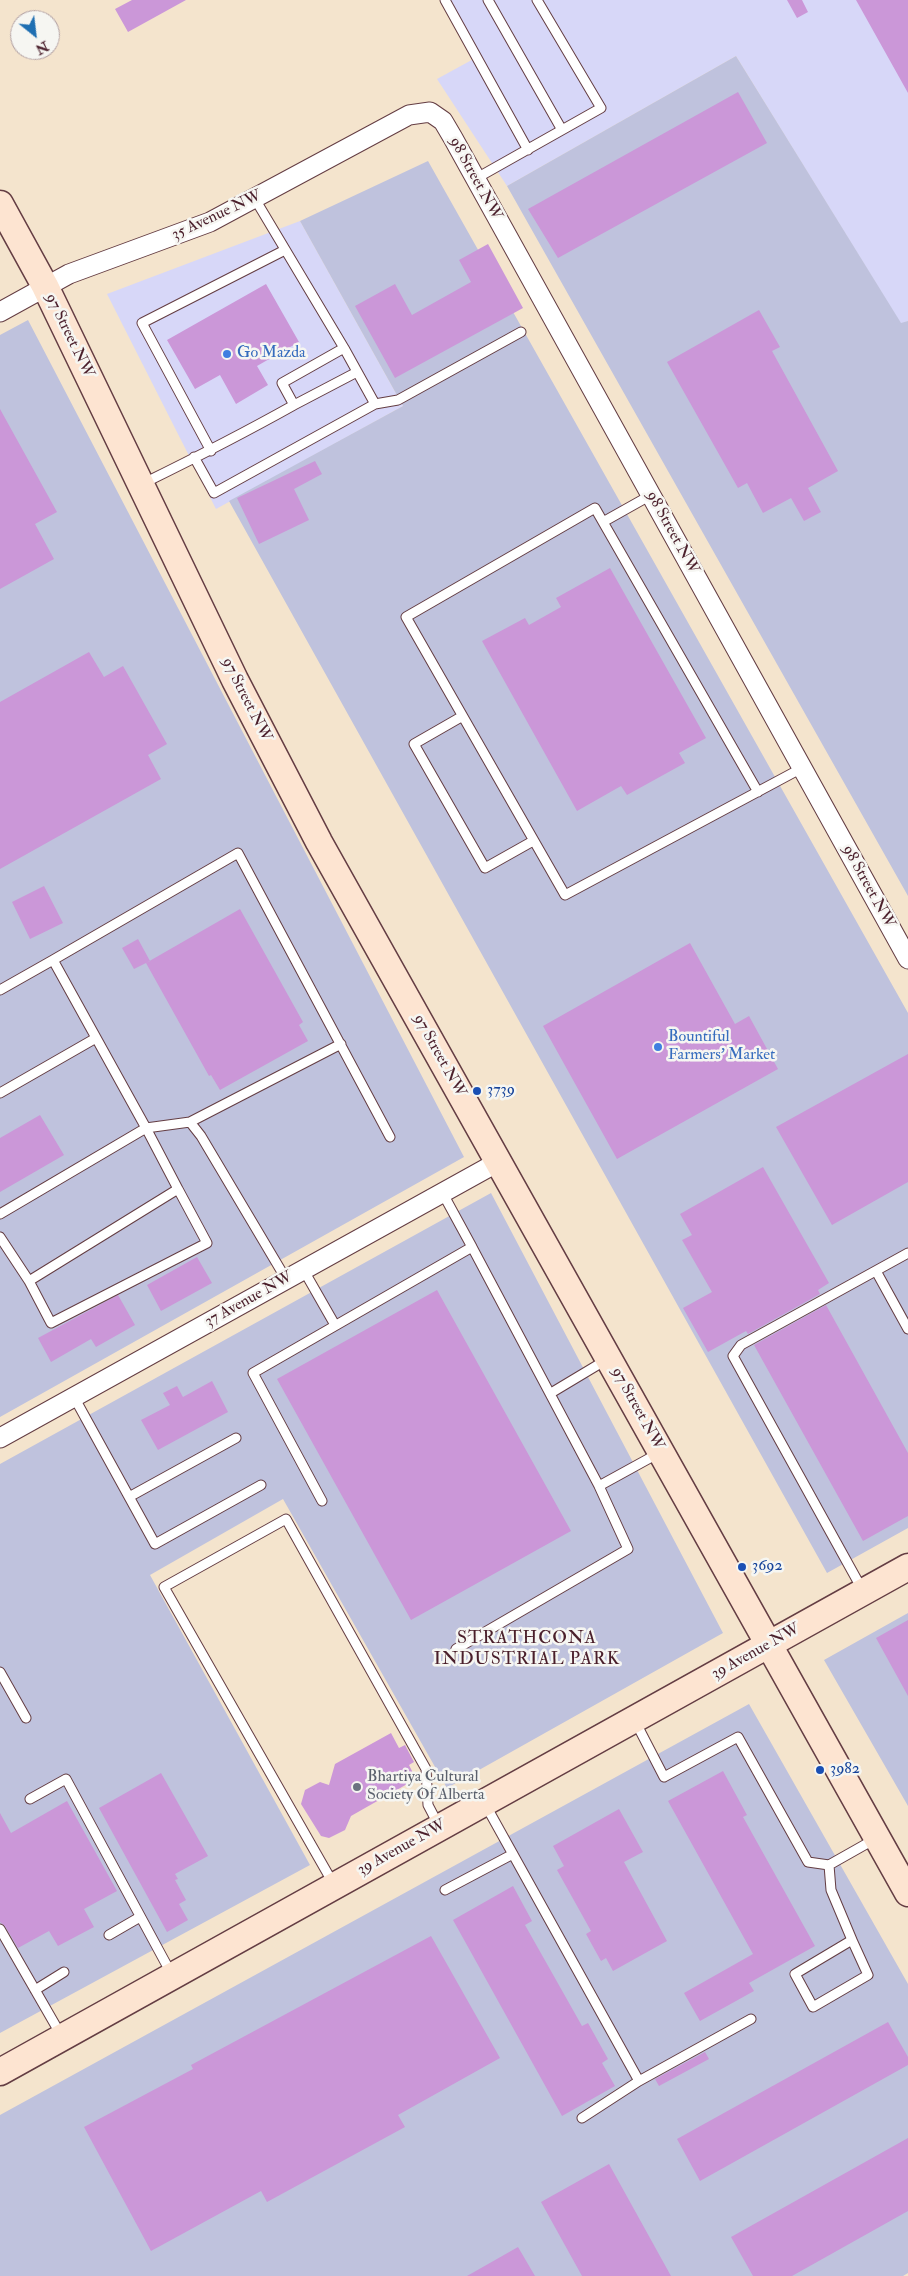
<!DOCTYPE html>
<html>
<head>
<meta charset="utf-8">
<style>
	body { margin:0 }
	#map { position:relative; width:908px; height:2276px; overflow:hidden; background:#f4e4cd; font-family:"IM FELL Double Pica",serif }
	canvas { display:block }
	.north { position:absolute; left:10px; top:10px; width:50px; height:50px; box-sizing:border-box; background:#f6f6f2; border:1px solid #b1a0a2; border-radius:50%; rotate:151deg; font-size:14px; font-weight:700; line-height:20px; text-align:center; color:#4a1f2b }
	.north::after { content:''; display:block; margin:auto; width:18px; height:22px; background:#1f6fb2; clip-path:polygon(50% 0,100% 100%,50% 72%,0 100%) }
</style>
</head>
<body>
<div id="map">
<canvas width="908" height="2276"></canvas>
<div class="north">N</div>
</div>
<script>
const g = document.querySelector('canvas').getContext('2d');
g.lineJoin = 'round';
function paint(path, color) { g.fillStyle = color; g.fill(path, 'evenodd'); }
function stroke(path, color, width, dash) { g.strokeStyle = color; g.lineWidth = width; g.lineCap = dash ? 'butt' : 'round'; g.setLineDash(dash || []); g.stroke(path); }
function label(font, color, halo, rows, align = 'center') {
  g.font = font + ' "IM FELL Double Pica",serif'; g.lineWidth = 5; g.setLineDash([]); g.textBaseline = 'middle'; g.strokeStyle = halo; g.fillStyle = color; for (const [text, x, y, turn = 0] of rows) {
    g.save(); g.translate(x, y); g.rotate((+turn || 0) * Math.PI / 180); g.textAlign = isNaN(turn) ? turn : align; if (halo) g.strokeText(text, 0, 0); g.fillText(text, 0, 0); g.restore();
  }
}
const built = new Path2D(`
	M445 0H908V321L901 324 736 56 507 186 437 79 479 56Z
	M300 221 403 406 216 509 107 294Z`);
const industrial = new Path2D(`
	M736 56 901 323 908 321V896L507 186Z
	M428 161 908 1013V1528L827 1573 229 501 403 406 300 221Z
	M28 320 464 1157 0 1417V335Z
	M491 1193 723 1633 447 1788 283 1499 150 1575 310 1865 0 2033V1464Z
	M908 1613V1806L824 1660Z
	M749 1704 908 1984V2273L903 2276H0V2115Z`);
const building = new Path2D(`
	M132 0H186L128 32 115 9Z
	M787 0H802L808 12 797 18Z
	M856 0H908V93Z
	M738 92 767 143 558 258 528 209Z
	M488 244 523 308 395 378 355 306 395 284 412 315 471 282 459 260Z
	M266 284 299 342 257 366 268 385 236 404 220 375 195 389 167 340Z
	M759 310 780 347 772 351 838 471 808 488 821 512 804 521 791 498 763 513 747 483 738 488 667 362Z
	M0 409 57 512 35 524 54 559 0 589Z
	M315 461 322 474 294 489 309 520 259 544 237 498Z
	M610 568 706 738 679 753 685 763 627 795 621 786 577 811 482 641 525 618 529 625 561 607 556 598Z
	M89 652 104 677 123 666 167 744 148 755 161 779 0 869V702Z
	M44 886 63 923 30 939 12 902Z
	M240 909 303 1022 299 1025 308 1041 220 1090 211 1075 209 1076 146 963Z
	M138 939 150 961 134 969 122 948Z
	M690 943 735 1024 749 1016 778 1069 617 1159 543 1026Z
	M908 1054V1182L832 1225 776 1127Z
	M40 1115 64 1155 0 1192V1138Z
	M763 1167 829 1283 818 1290 820 1294 748 1334 746 1331 708 1352 683 1308 712 1292 682 1240 692 1235 680 1214Z
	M197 1257 212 1283 161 1311 147 1285Z
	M437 1290 571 1531 411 1620 277 1379Z
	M118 1295 135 1325 96 1347 91 1339 51 1362 38 1338Z
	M826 1305 908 1453V1516L863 1541 754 1345Z
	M212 1381 228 1412 158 1450 141 1420 170 1405 163 1393 177 1386 183 1397Z
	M908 1620V1696L876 1638Z
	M391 1733 399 1748 405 1745 414 1762 409 1765 416 1779 351 1816 345 1830 329 1838 321 1836 301 1804 305 1790 320 1782 329 1785 335 1764Z
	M723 1771 747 1815 743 1817 815 1946 749 1983 754 1991 700 2021 684 1993 753 1954 668 1801Z
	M161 1773 208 1856 175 1874 178 1879 175 1880 186 1900 179 1904 188 1920 167 1932 99 1808Z
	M67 1801 117 1891 84 1909 94 1927 58 1946 49 1931 18 1948 5 1926 0 1922V1813L11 1833Z
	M619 1809 643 1852 624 1862 667 1941 613 1971 606 1958 601 1961 586 1934 591 1931 557 1870 564 1866 553 1846Z
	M513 1886 532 1921 525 1925 582 2026 588 2023 608 2059 602 2063 615 2086 562 2116 453 1920Z
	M431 1936 500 2058 398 2115 405 2127 267 2202 261 2191 151 2251 84 2127 193 2069 191 2065Z
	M888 2022 908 2057V2065L700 2181 677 2139Z
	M705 2052 709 2059 659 2086 655 2079Z
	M908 2138V2211L792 2276H753L731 2237Z
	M609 2164 671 2276H582L541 2202Z
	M518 2247 535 2276H467Z`);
const lane = new Path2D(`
	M445 0 528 150
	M488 0 562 130
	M475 179 601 108 537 0
	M255 199 344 348
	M375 404 398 400 521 332
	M294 405 357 372
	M211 451 142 323 285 250
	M144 483C195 458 244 433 294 405L282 383 344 348 375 404 214 493 194 457
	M651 495 603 522 595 508 406 617 565 895 802 768
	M603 522 758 792
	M461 717 414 744 485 868 533 841
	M0 990 53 960
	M341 1044 190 1122 146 1128 53 960 238 853 390 1137
	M0 1093 96 1038
	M190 1122 201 1136 286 1279
	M442 1192 472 1247
	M0 1214 146 1128 178 1189
	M0 1237 29 1281 51 1323 207 1243 178 1189 29 1281
	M303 1269 335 1325
	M876 1271 908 1329
	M551 1393 606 1360
	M74 1397 155 1544 261 1485
	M129 1497 236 1438
	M322 1501 253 1373 472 1247 599 1486
	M862 1589 733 1356 741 1345 908 1253
	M456 1649 628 1549 599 1486 659 1453
	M0 1672 26 1718
	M635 1721 664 1777 738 1737 808 1862 829 1865 875 1839
	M30 1799 66 1779 171 1973
	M485 1804 639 2081
	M829 1865 831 1890 852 1940 795 1974 813 2007 868 1975 852 1940
	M333 1883 164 1587 286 1519 426 1769 428 1805 439 1826
	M445 1890 513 1854
	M0 1929 61 2035
	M109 1935 140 1917
	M35 1990 64 1972
	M582 2118 639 2081 751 2019`);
const street = new Path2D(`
	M0 312 69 274 210 222 409 115 430 112 443 121 453 138 908 959
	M0 1438 498 1162`);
const secondary = new Path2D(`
	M0 204 45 286 235 680 319 842 908 1893
	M0 2072 908 1567`);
const markers = [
	[227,354,5,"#3f7fe0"],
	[658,1047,5,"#3f7fe0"],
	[477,1091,5,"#1a4fb4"],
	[742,1567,5,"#1a4fb4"],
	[820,1770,5,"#1a4fb4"],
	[357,1787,5,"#6b7280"]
];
const streetNames = [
	["98 Street NW",475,179,61],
	["35 Avenue NW",217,216,-25],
	["97 Street NW",69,336,64],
	["98 Street NW",672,533,61],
	["97 Street NW",246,700,63],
	["98 Street NW",868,887,61],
	["97 Street NW",439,1056,61],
	["37 Avenue NW",249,1300,-29],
	["97 Street NW",637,1409,61],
	["39 Avenue NW",756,1652,-29],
	["39 Avenue NW",402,1848,-29]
];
const shopNames = [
	["Go Mazda",237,354],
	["Bountiful",668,1038],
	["Farmers' Market",668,1056]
];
const transitNames = [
	["3739",487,1091],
	["3692",752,1567],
	["3982",830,1770]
];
const worshipNames = [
	["Bhartiya Cultural",367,1778],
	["Society Of Alberta",367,1796]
];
const neighbourhoodNames = [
	["STRATHCONA",527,1639],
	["INDUSTRIAL PARK",527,1660]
];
paint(built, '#d7d7f8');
paint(industrial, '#bfc2dd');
paint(building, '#cb97d8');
stroke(lane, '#643d43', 11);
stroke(street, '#643d43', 21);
stroke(secondary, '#643d43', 29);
stroke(lane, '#fff', 9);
stroke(street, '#fff', 19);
stroke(secondary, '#fde4d1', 26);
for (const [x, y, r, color] of markers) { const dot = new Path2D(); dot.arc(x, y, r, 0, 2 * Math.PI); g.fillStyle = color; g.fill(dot); stroke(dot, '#f6f6f2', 2); }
label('16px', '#4a1f2b', '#f6f6f2', streetNames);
label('16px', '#366cbe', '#f6f6f2', shopNames, 'left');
label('16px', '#164399', '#f6f6f2', transitNames, 'left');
label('16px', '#5b616d', '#f6f6f2', worshipNames, 'left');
g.letterSpacing = '1px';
label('18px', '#4a1f2b', '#f6f6f2', neighbourhoodNames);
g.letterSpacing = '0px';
</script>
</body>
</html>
